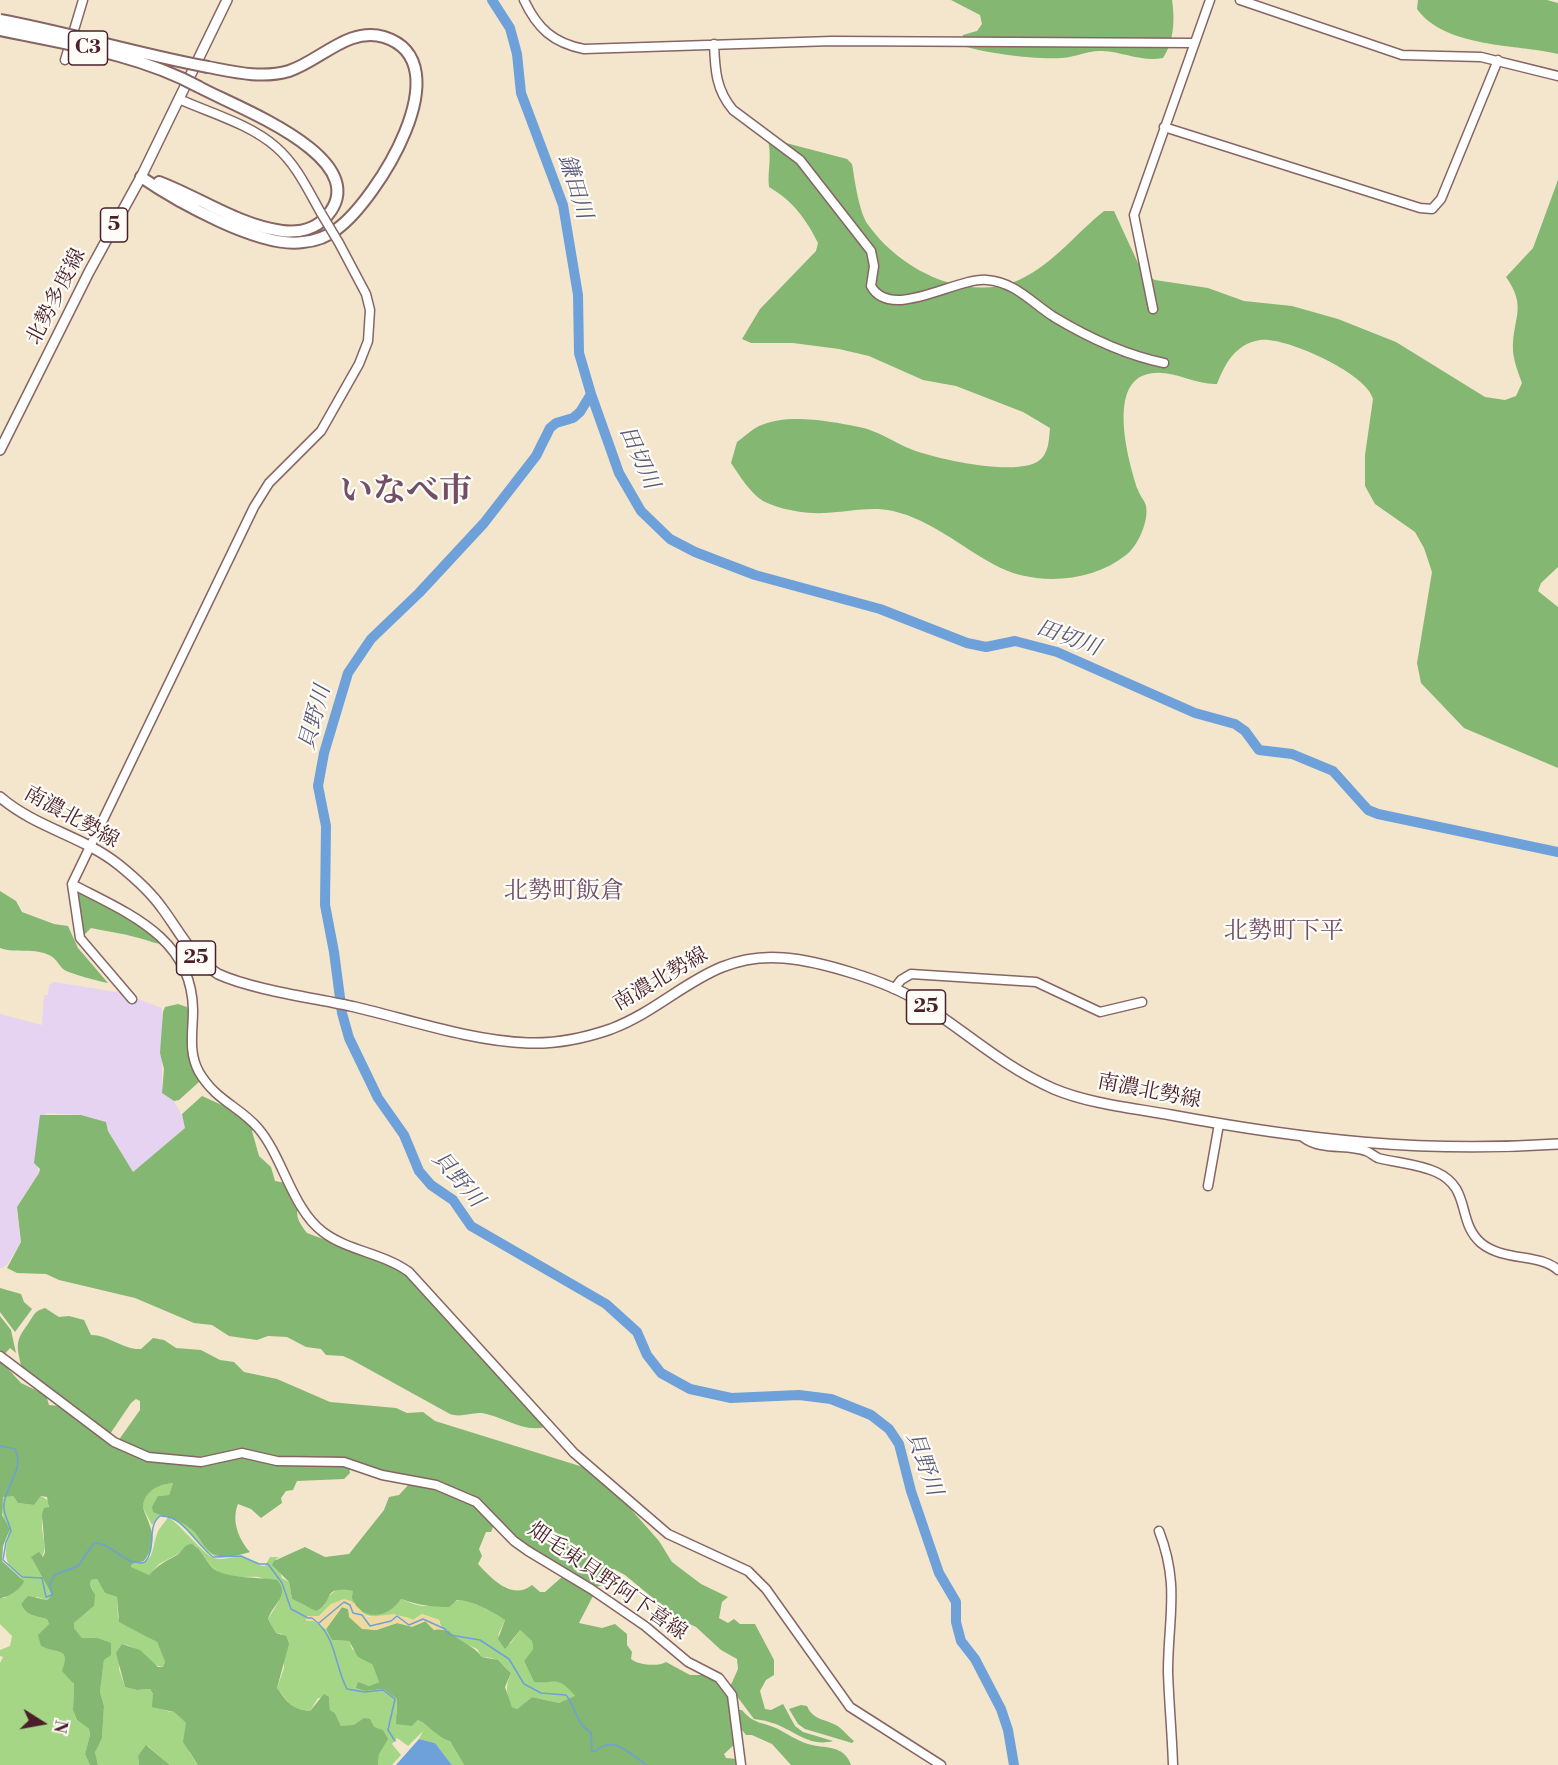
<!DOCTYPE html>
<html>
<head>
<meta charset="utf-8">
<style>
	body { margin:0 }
	#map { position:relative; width:1558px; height:1765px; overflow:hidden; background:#f4e6cd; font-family:"Libre Bodoni",serif }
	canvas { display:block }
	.north { position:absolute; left:12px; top:1693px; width:60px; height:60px; -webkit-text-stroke:4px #fdfcf7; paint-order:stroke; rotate:101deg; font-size:16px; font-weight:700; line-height:24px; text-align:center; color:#4a1f2b }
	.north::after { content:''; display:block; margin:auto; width:21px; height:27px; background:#4a1f2b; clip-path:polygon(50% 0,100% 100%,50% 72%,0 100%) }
</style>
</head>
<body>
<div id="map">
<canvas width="1558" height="1765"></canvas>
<div class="north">N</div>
</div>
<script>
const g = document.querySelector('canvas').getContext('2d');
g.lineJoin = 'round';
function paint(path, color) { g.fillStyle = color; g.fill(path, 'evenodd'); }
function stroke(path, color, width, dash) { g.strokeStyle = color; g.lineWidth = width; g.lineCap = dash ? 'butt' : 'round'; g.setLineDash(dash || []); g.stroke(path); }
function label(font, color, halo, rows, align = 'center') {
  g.font = font + ' "Libre Bodoni","Noto Serif JP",serif'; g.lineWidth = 4.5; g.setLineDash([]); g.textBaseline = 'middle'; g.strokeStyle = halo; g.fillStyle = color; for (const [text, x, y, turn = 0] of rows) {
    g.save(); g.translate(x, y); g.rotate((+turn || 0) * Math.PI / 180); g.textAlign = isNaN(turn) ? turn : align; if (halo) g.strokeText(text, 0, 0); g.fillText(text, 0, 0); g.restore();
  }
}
const built = new Path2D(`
	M54 982 122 993 162 1008V1093L174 1101 185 1121V1128L133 1172 108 1131 106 1122 81 1115 46 1113 37 1166 39 1173 19 1203 17 1211 21 1242 6 1266 0 1268V1014L42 1025 44 995H48L49 985Z`);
const green = new Path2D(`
	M173 1483 169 1495 158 1496 162 1513C173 1517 184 1522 192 1529 205 1540 207 1553 224 1558 200 1557 190 1525 168 1517 181 1525 204 1555 214 1558 224 1561 233 1556 243 1557 252 1558 256 1566 265 1566L270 1557H279L276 1559 282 1578 289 1582 292 1599 306 1606H324L327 1598 337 1589 354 1591V1605L351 1601 331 1604 319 1616H306L326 1629 332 1640 349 1641 352 1649 372 1664 379 1682 369 1686 361 1684 366 1691 383 1689 397 1699 396 1715 412 1726 418 1720 450 1741 464 1765H452L435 1743 419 1739 423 1731 408 1746 397 1738 392 1744 401 1755 392 1765H378L381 1729 341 1726 335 1713 330 1710 329 1697 318 1698 310 1711 293 1708 277 1688 284 1668 282 1634 276 1633 268 1619 279 1601C264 1565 256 1582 226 1575 212 1571 203 1556 195 1545L159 1564 149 1575 131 1568 132 1564C155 1564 151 1551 157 1534 159 1527 165 1523 168 1517L160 1516 152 1525 143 1508C144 1490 157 1485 173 1483Z
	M13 1496 18 1503 34 1505 41 1496 49 1501C50 1510 43 1515 42 1523 41 1535 48 1546 42 1557L32 1559 52 1595 47 1600 37 1597 21 1604C26 1616 36 1616 47 1619L49 1624 41 1633V1646C47 1649 55 1648 61 1651 70 1656 67 1676 74 1684L73 1710 77 1720 89 1729 90 1735 85 1754 90 1765H0V1663L3 1657 0 1656V1650L10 1646 12 1636 0 1624V1598H5L22 1578C0 1560 6 1555 9 1527 1 1518 0 1506 4 1496Z
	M97 1579 105 1593 117 1597 118 1618 157 1642 165 1662 163 1667C148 1666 143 1647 122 1644L119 1669 125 1687 137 1690 150 1689C158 1701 157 1711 174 1712L186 1723 189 1752 198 1765H170L148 1746 138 1756 139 1765H98L95 1752 96 1745 102 1738 104 1706 100 1692 104 1660 107 1658 103 1641 82 1638 74 1628V1623L94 1606 93 1590 90 1585 91 1580Z
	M401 1599C412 1603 422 1609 433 1604L440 1607 462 1599 497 1613 505 1620 498 1635 510 1644 520 1630 532 1641 533 1649 524 1661 534 1682H564L576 1697 559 1703 532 1697 517 1709 512 1707C506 1693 505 1687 511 1673 502 1663 496 1657 482 1657L477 1649 455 1639 449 1631 442 1629 439 1620 422 1614 413 1620C394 1610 374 1624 358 1610 373 1618 391 1614 401 1599Z`);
const forest = new Path2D(`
	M951 0H1172C1175 19 1174 42 1163 58 1142 62 1123 52 1103 51 1088 50 1076 57 1062 58 1038 60 982 53 960 45L963 35 977 31 982 24 980 15Z
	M1418 0H1547L1558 3V54C1516 44 1445 48 1417 9Z
	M767 138 847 159 852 164C855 181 859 214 869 226 900 269 962 301 1014 282 1050 268 1075 234 1104 211H1114L1143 274 1155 280 1208 288 1244 301 1292 306 1338 319 1396 342 1485 397 1505 400 1516 396 1522 383C1518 372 1514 362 1513 351 1512 318 1528 308 1506 277L1533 248 1558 180V567L1541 583 1538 591 1558 607V768L1464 728 1421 683 1417 663 1432 572 1424 548 1415 532 1375 504 1365 486V455L1373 399C1368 374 1285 336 1260 340 1235 344 1225 364 1217 384 1192 385 1167 365 1142 376 1109 391 1129 464 1138 490 1140 496 1145 501 1146 506 1149 521 1138 546 1126 555 1091 583 1033 587 993 564 960 546 931 520 893 511 870 506 848 512 825 513 807 514 780 510 763 501 751 494 739 475 731 463L737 442C744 437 751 430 759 426 789 413 828 421 859 427 877 430 895 443 913 450 937 459 1024 479 1042 458 1049 450 1049 438 1050 428L1023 412 956 386 923 380 869 356 839 349 793 343H751L742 339 760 309 816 251 818 243C806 219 793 201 769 187 767 170 773 155 767 138Z
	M76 890 134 921 164 943C158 945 153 942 146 940 127 934 110 932 91 928L84 935 79 927Z
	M0 891 16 901 22 912 54 924 68 926 78 948 108 983C102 982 67 973 63 969 59 965 57 960 51 956 34 947 17 954 0 948Z
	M178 1004 187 1007 189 1013 199 1082 179 1100 174 1101 162 1093 164 1069 160 1053 163 1012 165 1007Z
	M202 1096 224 1106 254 1129 252 1131 259 1156 271 1167 275 1181 286 1183 298 1205C295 1217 300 1224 307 1233L385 1262 414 1280 545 1427C523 1433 502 1416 482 1413 470 1412 462 1418 450 1414L352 1360 343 1356 326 1355 321 1349 306 1347 287 1337 268 1336 257 1340 229 1336 212 1325 194 1323 135 1298 59 1280 46 1274 17 1273 7 1268 21 1242 17 1207 39 1173 40 1169 34 1163 40 1115H81L106 1122 108 1131 133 1172 185 1128 182 1114Z
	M0 1288 21 1294 24 1302 32 1309 15 1332 0 1312Z
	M45 1308 59 1317 69 1316 84 1320 91 1335C109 1335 123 1350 141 1349L153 1338 164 1340 176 1348 201 1350 220 1360 234 1362 244 1372 277 1379 330 1402 396 1408 407 1413 423 1412 435 1421 583 1467 621 1498 659 1541 672 1562 701 1584 728 1597 722 1602 719 1618 728 1623 734 1619 740 1624H755L774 1660V1675L766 1680 760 1691 765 1709 771 1710 783 1704 795 1726 803 1732 833 1741C807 1748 791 1727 769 1722 764 1720 759 1720 754 1719L730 1687 738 1669 737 1659 721 1650 696 1627 677 1618 625 1575 614 1569 600 1586 594 1587 516 1539 481 1502 422 1479 391 1474 355 1461 261 1456 203 1458 152 1455 118 1441 140 1410V1401L136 1399 131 1403 110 1434 22 1369C17 1347 14 1342 28 1324 34 1315 34 1311 45 1308Z
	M0 1316 11 1330 16 1353 10 1348 4 1355 0 1352Z
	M0 1360 21 1383 46 1395 49 1405 60 1406 112 1445 129 1454 160 1463 190 1465 246 1457 272 1465H339L349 1467 350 1473 344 1479 297 1481 293 1490 286 1491 281 1498 282 1503 261 1518 251 1509 238 1504C231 1521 239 1540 250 1552 235 1556 218 1562 206 1548 201 1542 198 1534 191 1529 177 1517 166 1518 153 1512L152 1507 158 1496 169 1495 173 1483C157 1485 144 1491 143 1508 150 1527 160 1540 144 1561L132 1564 131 1567 149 1575C158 1565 166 1561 177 1555 184 1551 182 1545 192 1544 202 1549 205 1562 214 1569 228 1579 261 1577 277 1580 291 1595 272 1605 268 1619L276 1633 286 1636 289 1644 277 1688C289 1704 291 1709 310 1711L324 1694 329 1697 330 1710 335 1713 341 1726 354 1725 364 1718 370 1719 374 1727 383 1730 388 1739 379 1754 378 1765H198L183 1742 186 1723 174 1712 152 1707 153 1694 150 1689 137 1690 125 1687 116 1653 122 1644 140 1650 158 1667H163L165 1662 157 1642 119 1622 117 1597 105 1593 97 1579 91 1580 90 1585 95 1595 94 1606 74 1623V1628L82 1638H97L111 1643V1655L104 1660 100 1692 104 1706 102 1738 95 1752 98 1765H90L85 1754 90 1735 89 1729 77 1720 73 1710 74 1684 62 1671C72 1646 56 1654 41 1646L38 1635 49 1624 47 1619C36 1616 26 1616 21 1604L28 1596 47 1600 52 1595 31 1557 39 1552 43 1557 45 1552 42 1514 44 1508 49 1507 47 1497 41 1496 34 1505 18 1503 13 1496 3 1497 2 1515 10 1529 3 1546 2 1561 24 1581C22 1588 8 1598 0 1598Z
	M411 1482 471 1503 494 1524 491 1532H486L479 1549 482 1556 478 1564C491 1578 512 1601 532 1585L540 1592H545L563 1576 594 1594 579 1623 602 1628 615 1624 627 1634V1645L632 1652 631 1659C638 1665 658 1667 666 1662L690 1675H705L717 1681 728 1695 735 1744 724 1754 726 1758 737 1759 736 1765H464L450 1741C438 1738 430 1726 418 1720L412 1726 396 1724 397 1699 383 1689 366 1691 356 1688 358 1682 369 1686 379 1682 372 1664 358 1657 349 1641 332 1640 326 1629 342 1607 348 1609 353 1620 369 1629 376 1630 397 1623 414 1626 426 1621 432 1628 449 1631C459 1642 474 1645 482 1657L498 1660 511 1673 505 1687 512 1707 517 1709 532 1697 559 1703 575 1696C558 1675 557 1684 534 1682L524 1661 533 1649 532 1641 520 1630 505 1649 498 1639 505 1620C497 1613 468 1599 457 1600L449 1607C431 1607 418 1605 401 1599 390 1615 374 1619 358 1610L352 1598 353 1591C320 1585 336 1601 316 1611L292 1599 289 1582 272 1565 274 1561 305 1547 325 1557 349 1554 384 1510 389 1497 399 1495Z
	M801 1705 807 1706C813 1721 828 1719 839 1727 844 1731 849 1737 854 1741L852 1743 805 1729 798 1724 789 1709Z
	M739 1710H742C753 1724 763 1722 778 1729 788 1734 796 1740 808 1744 824 1749 844 1744 851 1765H791L772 1744 752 1735H746L741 1729Z
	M146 1745 170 1765H139L138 1756Z`);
const sand = new Path2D(`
	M344 1599 351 1601 368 1617 394 1614 413 1620 422 1614 439 1620 442 1629 434 1630 425 1621 412 1627 397 1623 376 1630 362 1629 349 1617 348 1609 342 1607 326 1629 314 1621H306V1616H320L331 1604Z`);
const water = new Path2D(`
	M419 1739 435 1743 452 1765H396Z`);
const stream = new Path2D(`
	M0 1446 15 1449C25 1468 6 1485 4 1504 3 1516 9 1521 11 1531L6 1542 3 1560 22 1577 42 1578 46 1597 52 1595 50 1584 54 1575 78 1566 94 1543C112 1542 126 1568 145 1562 157 1549 146 1527 160 1516 184 1515 196 1545 213 1557L241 1556 259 1564H268L282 1583 291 1609 308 1618H312C337 1636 334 1665 347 1689L365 1692 383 1690 395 1699 388 1730 395 1741
	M319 1623 344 1602 350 1605 353 1613 362 1615 370 1626 391 1621 397 1616 409 1625 423 1619 445 1629 450 1635 480 1640 509 1659 524 1684 541 1693 566 1695C576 1707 577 1726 591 1732L592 1751H596C615 1734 630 1755 647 1765`);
const river = new Path2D(`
	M492 0 510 28 517 54 521 93 563 205 578 295 579 353 591 394 619 473 641 511 670 539 695 552 755 575 880 609 967 643 986 647 1015 641 1057 652 1195 713 1235 724 1245 731 1259 750 1292 754 1333 771 1368 810 1378 814 1558 852
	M591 394 580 412 573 418 556 423 550 428 536 456 484 523 419 593 371 639 348 673 324 753 318 786 326 826 325 905 334 952 342 1013 349 1038 378 1098 404 1135 419 1171 431 1185 453 1200 471 1226 606 1304 637 1332 647 1355 661 1373 690 1389 731 1398 799 1395 831 1399 871 1415 889 1429 899 1444 911 1491 939 1573 956 1602V1622L961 1641 975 1659 1001 1709 1008 1730 1014 1765`);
const secondary = new Path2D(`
	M524 0C537 28 553 43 584 49L832 41 1193 43
	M1240 0 1402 55 1481 57 1558 76
	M714 44C715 70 716 90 733 110L800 160 871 251 874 266 871 286C891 322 956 277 987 280 1015 282 1032 303 1054 317 1089 338 1125 355 1164 363
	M65 60 83 0
	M179 99C210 113 250 124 276 147 296 164 308 190 321 213
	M1164 127 1420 208 1432 209 1441 199 1498 60
	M1153 309 1134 215 1210 0
	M72 884C127 913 192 937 193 1010 193 1032 188 1052 199 1072 216 1101 239 1106 258 1128 283 1157 292 1209 323 1232 348 1251 383 1253 409 1272L574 1453 668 1534 748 1571 766 1589 850 1707 941 1765
	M894 989 901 980 911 974 1036 982 1100 1012 1142 1002
	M132 999 80 938 72 884 254 507 269 483 321 431 359 364 368 341 370 310 366 294 339 243
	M1304 1138C1322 1151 1346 1144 1366 1151 1371 1153 1374 1156 1378 1158 1398 1163 1418 1164 1436 1172 1472 1188 1456 1221 1481 1243 1504 1262 1540 1253 1558 1270
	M1208 1186 1219 1124
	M0 1356 114 1442 148 1457 201 1462 242 1453 277 1461 344 1462 382 1475 436 1485 476 1502 514 1541 528 1551 591 1589 645 1626 688 1662 719 1678 732 1695 741 1765
	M1159 1531C1180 1585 1168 1618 1168 1672 1169 1703 1172 1734 1173 1765`);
const primary = new Path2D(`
	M0 450 89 272 141 177 227 0
	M0 797C36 828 83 836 119 865 135 878 150 891 162 908 180 932 191 957 218 974 253 990 315 998 355 1007 410 1020 472 1041 528 1043 556 1044 585 1038 611 1029 674 1005 709 951 784 958 820 961 887 981 918 1001 964 1030 1003 1067 1054 1089 1090 1104 1133 1108 1171 1115 1305 1140 1422 1153 1558 1144`);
const highway = new Path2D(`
	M141 177C176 201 261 249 303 242 315 241 327 237 337 229 376 201 464 62 384 37 349 26 320 61 289 71 262 79 234 72 208 67
	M159 182C199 197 238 225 282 231 299 233 316 229 327 216 377 158 233 106 199 87`);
const secondaryBridge = new Path2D(`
	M321 213 339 243`);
const highwayBridge = new Path2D(`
	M0 20C70 33 138 54 208 67
	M0 30C67 44 138 54 199 87`);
const shields = [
	[88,48,39],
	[114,225,27],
	[196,958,39],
	[926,1007,39]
];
const shieldNames = [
	["C3",88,48],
	["5",114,225],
	["25",196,958],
	["25",926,1007]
];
const streetNames = [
	["北勢多度線",57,297,-63],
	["南濃北勢線",71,818,29],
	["南濃北勢線",661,980,-30],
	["南濃北勢線",1149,1092,11],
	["畑毛東貝野阿下喜線",607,1582,35]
];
const waterNames = [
	["鎌田川",574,187,73],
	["田切川",638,458,66],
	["田切川",1068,639,20],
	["貝野川",316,718,-75],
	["貝野川",457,1180,49],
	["貝野川",923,1464,70]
];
const quarterNames = [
	["北勢町飯倉",564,892],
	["北勢町下平",1284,932]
];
const townNames = [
	["いなべ市",406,493]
];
paint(built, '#e5d3f1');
paint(green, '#a4d685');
paint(forest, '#83b772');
paint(sand, '#eeda9e');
paint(water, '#6ea0d9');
stroke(stream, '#6ea0d9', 1.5);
stroke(river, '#6ea0d9', 10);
stroke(secondary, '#866564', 11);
stroke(primary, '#866564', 12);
stroke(highway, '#866564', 14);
stroke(secondary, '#fff', 8);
stroke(primary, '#fff', 9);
stroke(highway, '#fff', 10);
stroke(secondaryBridge, '#866564', 11, []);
stroke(highwayBridge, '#866564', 14, []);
stroke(secondaryBridge, '#fff', 8);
stroke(highwayBridge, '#fff', 10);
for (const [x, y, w] of shields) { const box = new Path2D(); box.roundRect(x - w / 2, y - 17, w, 34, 4.5); g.fillStyle = '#fdfcf7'; g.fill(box); stroke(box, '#4a1f2b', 1.5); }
label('bold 20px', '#4a1f2b', null, shieldNames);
label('21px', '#4a1f2b', '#fdfcf7', streetNames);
label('italic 22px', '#5a5979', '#fdfcf7', waterNames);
label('24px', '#724e67', '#fdfcf7', quarterNames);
label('bold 33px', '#724e67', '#fdfcf7', townNames);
</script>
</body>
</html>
